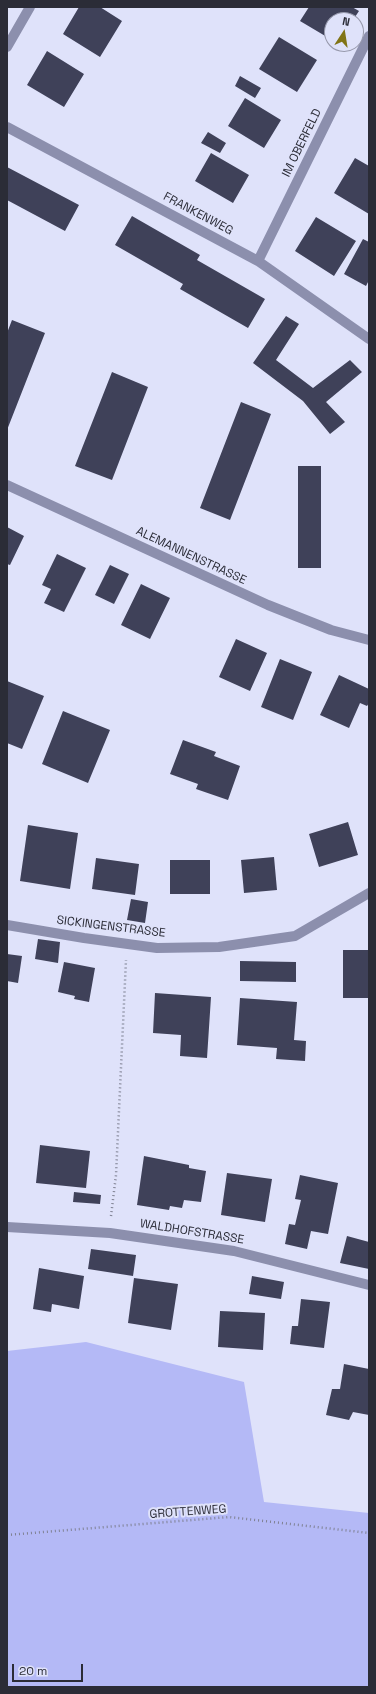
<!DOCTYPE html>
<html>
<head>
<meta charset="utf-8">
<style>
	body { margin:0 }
	#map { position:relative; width:376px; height:1694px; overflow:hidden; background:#dfe2fa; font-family:"Space Grotesk",sans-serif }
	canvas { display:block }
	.frame { position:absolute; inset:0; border:8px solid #2b2c37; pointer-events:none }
	.north { position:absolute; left:324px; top:12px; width:40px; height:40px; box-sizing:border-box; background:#dfe2fa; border:1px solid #9799ac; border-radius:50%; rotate:12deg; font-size:11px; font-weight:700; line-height:16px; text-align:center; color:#2b2c37 }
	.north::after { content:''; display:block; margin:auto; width:14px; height:18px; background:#817416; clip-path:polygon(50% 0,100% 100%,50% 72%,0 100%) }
	.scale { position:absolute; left:12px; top:1664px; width:71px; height:18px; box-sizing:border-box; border:2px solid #2b2c37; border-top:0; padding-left:5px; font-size:12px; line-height:14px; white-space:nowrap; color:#2b2c37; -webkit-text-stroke:3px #dfe2fa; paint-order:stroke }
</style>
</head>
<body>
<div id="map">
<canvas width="376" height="1694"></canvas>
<div class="frame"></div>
<div class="north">N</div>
<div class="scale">20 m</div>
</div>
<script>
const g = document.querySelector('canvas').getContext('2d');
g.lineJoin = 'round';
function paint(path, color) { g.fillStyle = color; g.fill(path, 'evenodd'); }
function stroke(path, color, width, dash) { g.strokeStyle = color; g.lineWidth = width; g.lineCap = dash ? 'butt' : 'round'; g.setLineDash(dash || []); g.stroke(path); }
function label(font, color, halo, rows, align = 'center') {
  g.font = font + ' "Space Grotesk",sans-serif'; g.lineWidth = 4; g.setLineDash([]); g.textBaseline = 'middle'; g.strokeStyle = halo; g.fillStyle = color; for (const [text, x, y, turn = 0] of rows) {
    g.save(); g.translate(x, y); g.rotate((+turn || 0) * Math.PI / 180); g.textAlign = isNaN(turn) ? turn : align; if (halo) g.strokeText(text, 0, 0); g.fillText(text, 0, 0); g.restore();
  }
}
const green = new Path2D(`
	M86 1342 244 1382 264 1502 369 1513V1687H7V1351Z`);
const building = new Path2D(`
	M79 7H100L122 21 100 57 63 34Z
	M309 7H352L359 11 353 20H332V40L300 21Z
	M279 37 317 60 297 92 259 69Z
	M47 51 84 74 64 107 27 85Z
	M240 76 261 88 255 98 235 86Z
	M245 98 281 120 264 148 228 126Z
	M208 132 226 143 220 153 201 143Z
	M211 153 249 175 233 203 195 181Z
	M355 158 369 166V214L334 193Z
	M7 167 79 205 65 231 7 200Z
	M132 216 200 255 197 260 265 299 248 328 180 289 183 284 115 245Z
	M316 217 356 241 334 276 295 251Z
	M363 239 369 242V280L366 286 344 274Z
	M286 316 299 324 276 360 313 388 350 360 362 372 326 402 345 422 330 434 303 401 253 363Z
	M12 320 45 333 7 430V333Z
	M112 372 148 387 112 480 75 466Z
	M241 402 271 414 230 520 200 508Z
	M298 466H321V568H298Z
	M7 527 24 536 10 565 7 564Z
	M57 554 86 568 64 612 44 603 51 589 42 585Z
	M110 565 129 574 114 604 95 595Z
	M141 584 170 598 150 639 121 625Z
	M236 639 267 653 250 691 219 677Z
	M280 659 312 672 293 720 261 707Z
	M339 675 369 689V703L367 706 360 703 349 728 320 715Z
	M7 681 44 696 22 749 7 743Z
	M63 711 110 730 88 783 42 764Z
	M183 740 216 752 214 756 240 766 228 800 196 789 198 784 170 774Z
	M348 822 358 855 319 867 309 834Z
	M28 825 78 833 70 889 20 881Z
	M274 857 277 890 244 893 241 860Z
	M96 858 139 864 135 895 92 889Z
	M170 860H210V894H170Z
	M131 899 148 902 145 923 127 920Z
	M38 939 60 942 58 963 35 959Z
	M343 950H369V998H343Z
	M7 954 22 956 18 983 7 981Z
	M240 961 296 962V982L240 981Z
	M64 962 95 968 89 1002 74 999 75 996 58 992Z
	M155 993 211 997 207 1058 180 1056 181 1035 153 1033Z
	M240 998 297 1002 294 1040 306 1041 305 1061 276 1059 277 1048 237 1045Z
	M40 1145 90 1151 86 1188 36 1183Z
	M144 1156 189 1165V1168L206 1171 201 1202 184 1200 182 1208 170 1206 169 1210 137 1205Z
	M227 1173 272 1179 265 1222 221 1215Z
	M300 1175 338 1183 328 1234 311 1231 307 1249 285 1244 289 1224 295 1225 301 1200 295 1199Z
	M74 1192 101 1195 100 1204 73 1202Z
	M347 1236 369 1242V1269L340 1263Z
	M91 1249 136 1255 133 1276 88 1269Z
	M39 1268 84 1276 79 1309 52 1304 51 1312 33 1309Z
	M252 1276 284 1282 281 1299 249 1294Z
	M134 1278 178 1284 171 1330 128 1323Z
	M301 1299 330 1302 324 1348 290 1344 292 1326H298Z
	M220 1311 265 1313 263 1350 218 1347Z
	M344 1364 369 1369V1415L353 1412 349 1420 326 1415 332 1389H340Z`);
const path = new Path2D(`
	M111 1216 116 1175 126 960
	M7 1535 229 1517 369 1533`);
const minor = new Path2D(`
	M7 47 30 7
	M7 127 258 261 369 339
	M258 261 369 36
	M7 485 268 605 331 630 369 640
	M7 925 84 938 157 948 219 947 295 936 369 893
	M7 1227 110 1233 234 1251 369 1285`);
const streetNames = [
	["IM OBERFELD",302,143,-64],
	["FRANKENWEG",198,214,28],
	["ALEMANNENSTRASSE",191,556,25],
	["SICKINGENSTRASSE",111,927,7],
	["WALDHOFSTRASSE",192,1232,9],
	["GROTTENWEG",188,1512,-4]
];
paint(green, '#b4b9f6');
paint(building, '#3f4159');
stroke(path, '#7f8192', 2.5, [1, 3]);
stroke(minor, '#8c8fad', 10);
label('12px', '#2b2c37', '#dfe2fa', streetNames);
</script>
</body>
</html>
